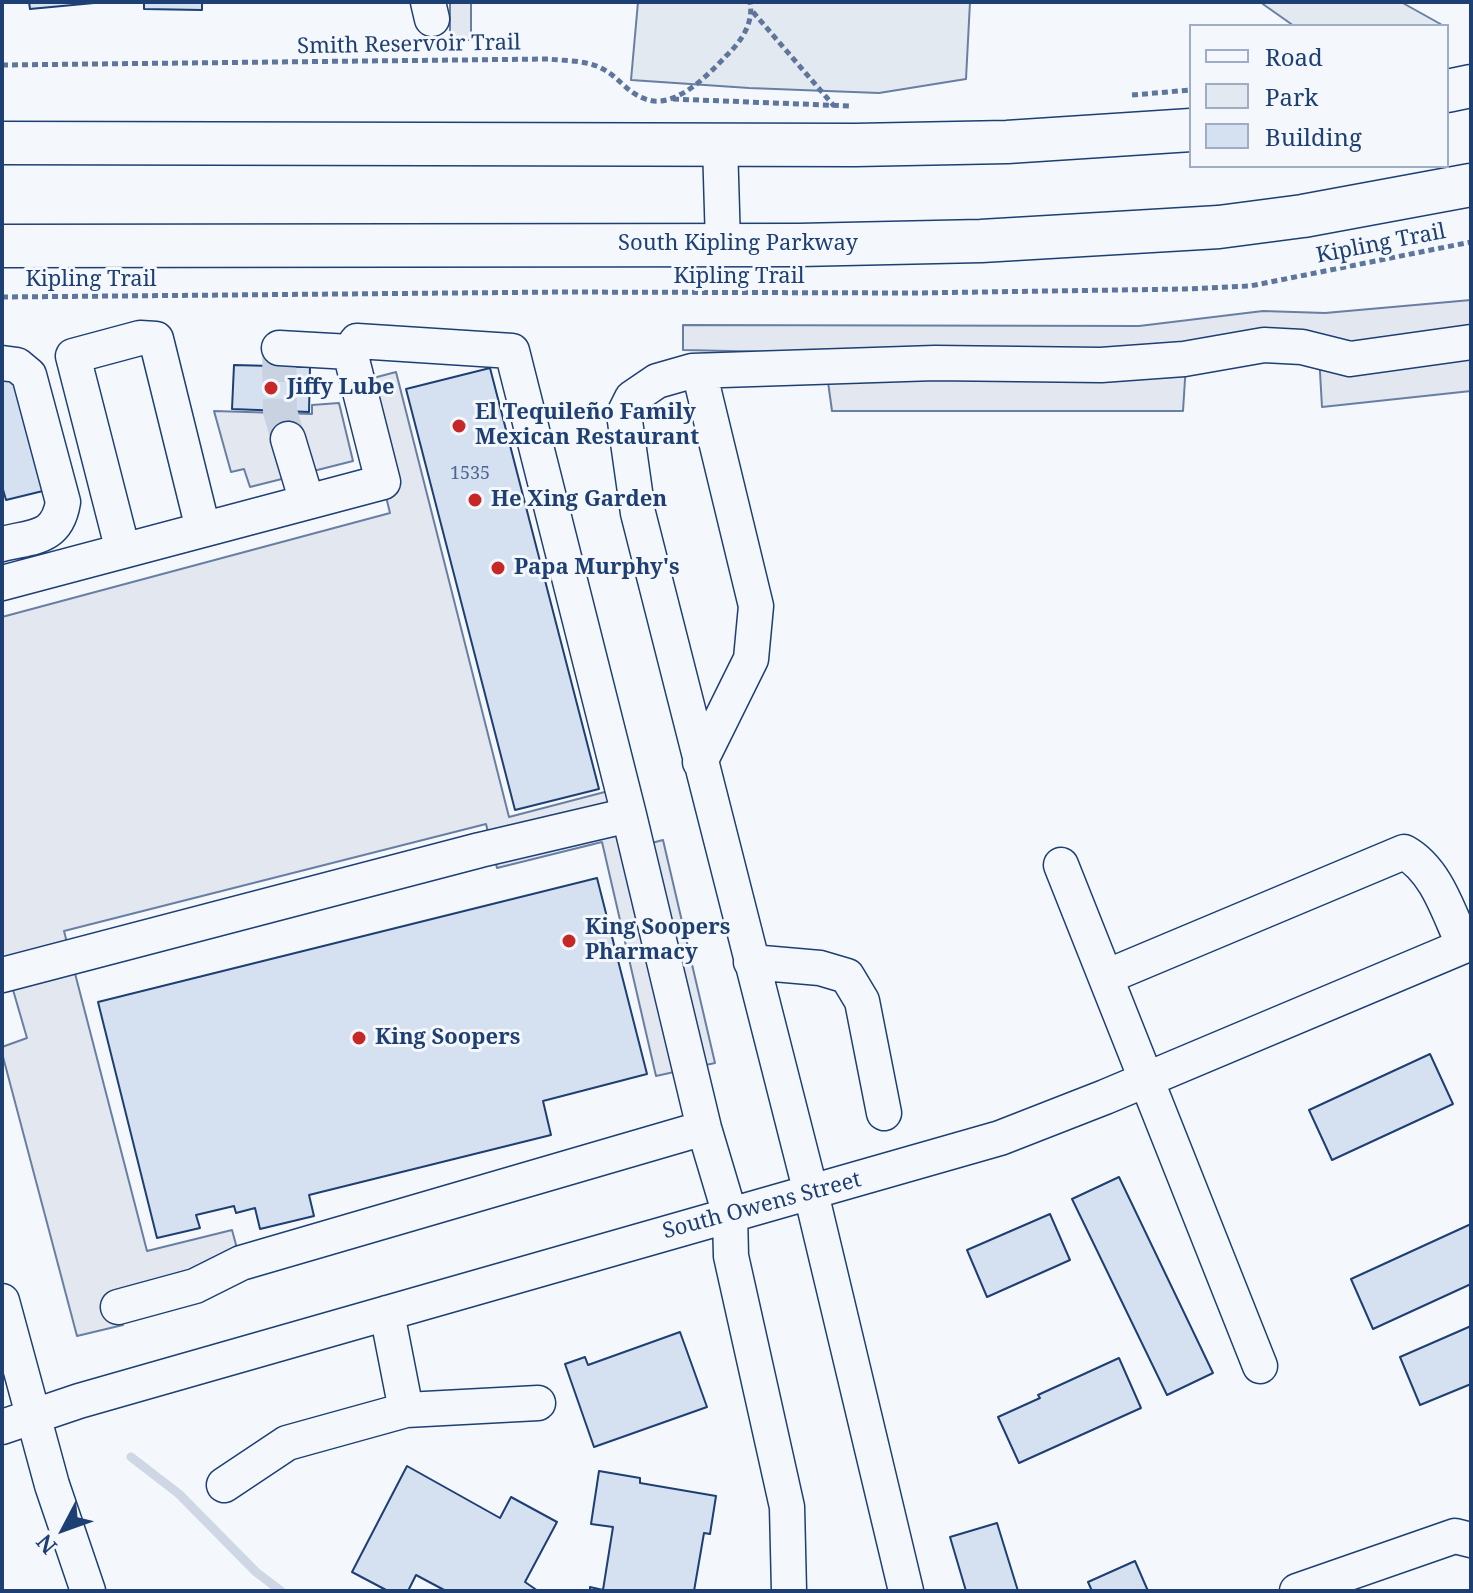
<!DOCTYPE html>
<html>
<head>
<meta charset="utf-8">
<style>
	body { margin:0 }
	#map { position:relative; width:1473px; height:1593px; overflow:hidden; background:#f4f7fb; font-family:"Noto Serif",serif }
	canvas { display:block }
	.frame { position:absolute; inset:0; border:4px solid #1d3f73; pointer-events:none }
	.legend { position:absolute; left:1189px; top:24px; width:260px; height:144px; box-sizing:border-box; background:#f4f7fb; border:2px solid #9eadc5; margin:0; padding:10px 14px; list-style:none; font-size:24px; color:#1d3f73 }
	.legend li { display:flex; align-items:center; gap:16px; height:40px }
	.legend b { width:40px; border:2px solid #9eadc5 }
	.north { position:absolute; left:24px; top:1489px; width:80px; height:80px; -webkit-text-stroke:6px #f4f7fb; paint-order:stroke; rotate:229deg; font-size:22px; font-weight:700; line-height:32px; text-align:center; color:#1d3f73 }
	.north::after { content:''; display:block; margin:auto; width:28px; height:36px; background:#1d3f73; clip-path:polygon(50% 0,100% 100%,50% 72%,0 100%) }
</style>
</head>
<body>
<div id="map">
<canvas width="1473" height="1593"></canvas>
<div class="frame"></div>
<ul class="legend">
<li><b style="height:10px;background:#f4f7fb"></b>Road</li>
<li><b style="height:22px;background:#e3e9f0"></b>Park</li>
<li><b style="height:22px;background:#d5e0f0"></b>Building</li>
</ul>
<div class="north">N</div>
</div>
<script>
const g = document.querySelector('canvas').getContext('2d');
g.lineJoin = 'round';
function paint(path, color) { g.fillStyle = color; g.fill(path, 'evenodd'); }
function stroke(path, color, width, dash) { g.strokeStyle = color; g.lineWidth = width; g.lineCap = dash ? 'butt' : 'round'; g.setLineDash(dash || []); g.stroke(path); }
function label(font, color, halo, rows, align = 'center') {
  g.font = font + ' "Noto Serif",serif'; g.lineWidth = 6; g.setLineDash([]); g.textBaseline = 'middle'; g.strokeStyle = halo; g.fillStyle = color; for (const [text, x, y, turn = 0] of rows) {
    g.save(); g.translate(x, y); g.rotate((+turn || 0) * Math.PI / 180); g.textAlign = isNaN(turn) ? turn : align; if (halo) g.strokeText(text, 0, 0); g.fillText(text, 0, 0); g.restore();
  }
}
const green = new Path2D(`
	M638 2H970L966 79 879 93 749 88 631 80Z
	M1260 2H1401L1444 26H1294Z`);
const parking = new Path2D(`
	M450 2H471V40H450Z
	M1471 300V391L1322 407 1318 337 1187 348 1183 411H832L824 353 683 350V325L1139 326 1263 311 1325 313Z
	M396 372 509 817 620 788 636 847 663 840 715 1063 656 1076 602 842 497 868 486 824 64 931 147 1251 232 1230 241 1263 118 1308 123 1325 77 1336 2 1053V1047L27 1038 2 952V617L390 513 358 382Z
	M339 403 353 461 250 487 244 469 231 472 214 411 312 414V405Z`);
const stream = new Path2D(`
	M131 1457 179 1494 256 1572 281 1591`);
const building = new Path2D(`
	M29 2H105L30 9Z
	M144 2H202V10L144 9Z
	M234 365 310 367 309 412 232 409Z
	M490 368 599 789 515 810 406 389Z
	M18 374 47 490 6 500 2 486V378Z
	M597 878 647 1074 543 1101 551 1135 309 1195 314 1216 260 1229 255 1208 236 1213 234 1206 196 1215 200 1228 157 1238 98 1002Z
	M1430 1054 1453 1104 1332 1160 1309 1110Z
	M1119 1177 1213 1373 1167 1395 1072 1199Z
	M1050 1214 1070 1260 987 1297 967 1250Z
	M1471 1224V1284L1373 1329 1351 1279Z
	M1471 1326V1384L1420 1405 1400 1357Z
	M680 1332 707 1407 594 1447 565 1364 585 1357 588 1365Z
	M1119 1358 1141 1408 1019 1463 998 1417 1040 1398 1038 1395Z
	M407 1466 500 1518 511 1497 557 1522 525 1582 538 1591H446L416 1575 408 1591H388L352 1572Z
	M599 1471 640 1478V1483L716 1496 710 1534 704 1533 694 1591H590V1587L603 1590 613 1527 591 1524Z
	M997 1523 1018 1591H966L950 1537Z
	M1135 1561 1148 1591H1092L1088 1582Z`);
const minorTunnel = new Path2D(`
	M279 348 280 411 288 439`);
const path = new Path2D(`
	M753 12 834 106
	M2 65 548 59C566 61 587 60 603 69 618 77 627 92 643 98 673 112 707 76 726 56 741 42 754 23 750 2
	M1132 95 1191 90
	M673 99 851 106
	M2 297 563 292 914 293 1185 289 1250 286 1471 242`);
const minor = new Path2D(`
	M428 2 432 19
	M720 144 723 244
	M279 348 350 352
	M2 363 17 365 29 375 63 502C57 539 34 536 2 544
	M699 371 756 606 751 659 700 762
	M288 439 307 502
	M123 551 73 356 140 338 156 339 203 529
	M2 583 383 482 350 352 357 341 512 351 629 815 704 1128 730 1215 731 1256 787 1507 789 1591
	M1061 865 1260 1366
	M751 962 820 968 847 976 862 1001 884 1113
	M2 975 480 850 629 815
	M1106 977 1404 852C1437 870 1449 914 1464 946
	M2 1301 52 1485 88 1591
	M118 1307 195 1286 241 1263 704 1128
	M387 1313 406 1410 538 1403
	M2 1427 79 1401 1000 1138 1105 1097 1471 943
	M224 1485 287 1443 406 1410
	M906 1591 811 1193 638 513 624 414 632 398 657 381 692 371 935 363 1101 365 1184 359 1264 345 1302 347 1350 359 1471 342
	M1297 1591 1455 1536 1471 1540`);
const major = new Path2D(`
	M1447 91 1471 86
	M2 143 855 145 1007 142 1191 130
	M2 246 799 245 981 241 1219 227 1303 216 1471 185`);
const markers = [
	[271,388,8,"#c62828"],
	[459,426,8,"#c62828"],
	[475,500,8,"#c62828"],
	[498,568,8,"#c62828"],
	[569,941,8,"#c62828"],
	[359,1038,8,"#c62828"]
];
const numberNames = [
	["1535",470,474]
];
const streetNames = [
	["Smith Reservoir Trail",409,45,-1],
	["South Kipling Parkway",738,244],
	["Kipling Trail",1381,244,-11],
	["Kipling Trail",739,277],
	["Kipling Trail",91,280],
	["South Owens Street",762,1206,-15]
];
const poiNames = [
	["Jiffy Lube",287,388],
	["El Tequileño Family",475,413],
	["Mexican Restaurant",475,438],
	["He Xing Garden",491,500],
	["Papa Murphy's",514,568],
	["King Soopers",585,928],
	["Pharmacy",585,953],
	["King Soopers",375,1038]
];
paint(green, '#e3e9f0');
stroke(green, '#687fa3', 2);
paint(parking, '#e3e8f0');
stroke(parking, '#687fa3', 2);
stroke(stream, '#cfd7e4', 9);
paint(building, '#d5e0f0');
stroke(building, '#1d3f73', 2);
stroke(minorTunnel, '#c9d2e0', 34, [34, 17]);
stroke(minor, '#1d3f73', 37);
stroke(major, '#1d3f73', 45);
stroke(path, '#5e769c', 5, [6, 4]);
stroke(minor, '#f4f7fb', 34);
stroke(major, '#f4f7fb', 42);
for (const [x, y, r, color] of markers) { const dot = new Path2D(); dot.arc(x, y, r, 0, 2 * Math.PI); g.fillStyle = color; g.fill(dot); stroke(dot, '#f4f7fb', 3); }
label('18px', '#4b6792', null, numberNames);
label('22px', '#1d3f73', '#f4f7fb', streetNames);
label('bold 22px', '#1d3f73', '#f4f7fb', poiNames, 'left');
</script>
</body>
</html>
